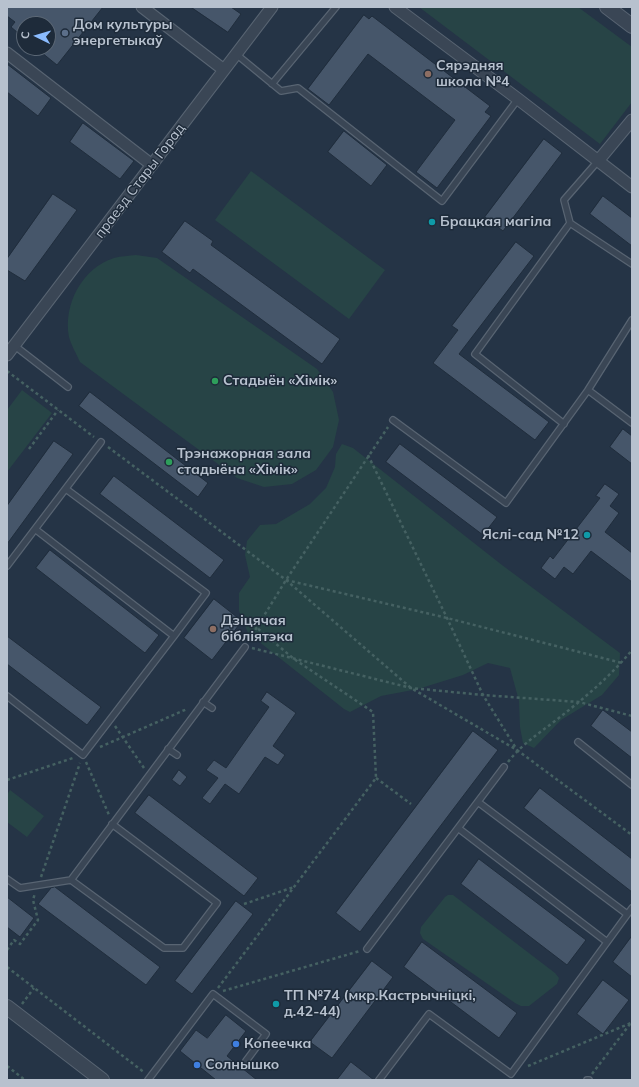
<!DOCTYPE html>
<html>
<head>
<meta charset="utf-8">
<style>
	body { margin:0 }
	#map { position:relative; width:639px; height:1087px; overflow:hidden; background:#253446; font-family:Mulish,sans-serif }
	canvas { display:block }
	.frame { position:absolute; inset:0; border:8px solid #b7c1ce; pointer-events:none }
	.north { position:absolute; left:16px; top:16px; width:40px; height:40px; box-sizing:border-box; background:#1e2b3a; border:1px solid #5b6775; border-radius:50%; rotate:275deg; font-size:11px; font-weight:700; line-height:16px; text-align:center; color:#b7c1ce }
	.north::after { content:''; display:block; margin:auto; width:14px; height:18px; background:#8bbcff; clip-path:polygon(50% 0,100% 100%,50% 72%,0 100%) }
</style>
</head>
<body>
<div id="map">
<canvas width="639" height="1087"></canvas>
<div class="frame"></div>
<div class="north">С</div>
</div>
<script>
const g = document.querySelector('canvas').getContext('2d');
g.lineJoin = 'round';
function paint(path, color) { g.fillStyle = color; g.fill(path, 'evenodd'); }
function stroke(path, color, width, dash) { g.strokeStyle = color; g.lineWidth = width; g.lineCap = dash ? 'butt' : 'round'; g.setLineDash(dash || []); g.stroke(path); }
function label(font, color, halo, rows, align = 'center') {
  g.font = font + ' Mulish,sans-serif'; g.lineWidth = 3; g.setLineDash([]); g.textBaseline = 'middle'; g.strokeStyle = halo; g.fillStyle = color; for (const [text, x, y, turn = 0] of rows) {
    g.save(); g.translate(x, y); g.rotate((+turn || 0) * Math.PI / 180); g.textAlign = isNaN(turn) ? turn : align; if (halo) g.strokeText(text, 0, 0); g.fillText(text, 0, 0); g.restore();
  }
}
const green = new Path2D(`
	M419 7H578L632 47V102L600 144Z
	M251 171 385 270 349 319 215 220Z
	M136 255 157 258 317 369 333 392 339 420 333 447 316 470 292 484 264 487 237 478 80 362C77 355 71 345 69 337 63 305 82 268 114 258 121 256 129 256 136 255Z
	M22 390 52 413 7 472V410Z
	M342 444 353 448 502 565 620 653 619 675 602 695 561 720 534 748 523 743 520 727 519 701 510 668 488 663 463 675 418 689 381 696 350 712 344 709 248 633 239 611V593L250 577 245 555 247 541 260 525 276 524 310 504 326 488 335 467 336 454Z
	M10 790 44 816 27 837 7 822V795Z
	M448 895H453L555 973 559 978 557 984 529 1006H521L515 1003 423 939 420 933 421 927 445 897Z`);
const building = new Path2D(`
	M7 7H103L57 65 36 48H48V24H24V38L11 27 15 22 7 16Z
	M191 7H231L241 14 228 32Z
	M364 15 369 19 372 16 490 106 485 112 491 116 437 188 416 172 455 120 368 54 329 105 308 89Z
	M7 64 51 98 38 116 7 92Z
	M83 123 134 161 120 179 70 142Z
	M344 131 387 165 371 186 328 152Z
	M544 139 562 153 503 231 485 217Z
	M53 194 77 210 25 281 7 270V259Z
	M603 196 632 218V246L590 214Z
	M185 221 213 241 211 245 340 339 322 364 193 269 190 273 162 252Z
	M516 242 534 256 459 354 549 422 535 440 433 363 458 330 452 326Z
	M90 392 208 483 198 497 79 406Z
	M623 429 632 436V464L610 447Z
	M54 441 73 454 7 544V506Z
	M400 444 497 517 483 535 386 462Z
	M114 476 224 560 210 578 100 494Z
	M605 484 619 494 610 506 619 513 605 532 632 553V582L591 551 573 574 564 567 555 579 541 568 550 556 553 559 600 498 596 496Z
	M50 550 159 635 145 653 36 568Z
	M214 599 242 621 212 660 184 638Z
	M7 636 101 707 87 725 7 664Z
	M267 692 296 713 273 746 285 755 278 765 265 757 239 794 225 784 210 804 202 798 218 778 206 770 214 760 226 768 269 707 261 701Z
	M603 710 632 732V758L591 726Z
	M473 731 498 750 360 932 336 913Z
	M179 770 187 777 180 786 172 780Z
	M540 788 632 859V892L524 808Z
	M149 795 258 878 244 896 135 813Z
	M479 859 586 940 567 965 461 884Z
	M55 887 160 967 146 985 38 904 51 888Z
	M7 897 34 918 20 937 7 927Z
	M236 901 253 914 192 994 175 981Z
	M632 936V977L613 962Z
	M422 942 517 1013 499 1038 404 967Z
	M372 961 393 977 332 1058 310 1042Z
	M603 980 629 1000 603 1034 577 1014Z
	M226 1015 246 1031 227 1056 257 1080H216L180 1051 196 1030 207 1038Z
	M351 1062 374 1080H337Z`);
const path = new Path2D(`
	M7 371 94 437
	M108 447 286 580 411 688 517 750 632 835
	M29 449 58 410
	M368 455 447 618 483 695 517 750
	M286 580 447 618 622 663
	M249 640 286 580 388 427
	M252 648 411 688 483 695 579 702 632 716
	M115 726 144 768
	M100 747 187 709
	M86 762 109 815
	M508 762C521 745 538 734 555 721 582 700 610 677 632 650
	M376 778 411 804
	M7 780 73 758
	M41 877 80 763
	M244 904 294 887
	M7 950 14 940 20 944 38 920 33 900 35 893
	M7 967 145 1073
	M218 988 376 778 373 712 294 659 256 627
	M223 991 360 951
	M22 1004 34 988
	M7 1066 25 1080
	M528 1066 631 1023
	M592 1074 630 1024`);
const service = new Path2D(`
	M236 54 281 91 298 88 442 201 518 99
	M272 84 336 7
	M570 223 564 200 598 161
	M15 346 68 387
	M588 390 632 320
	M393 420 506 503 588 390 632 423
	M564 424 475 354 570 223 632 264
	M66 489 206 593 174 636
	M7 566 101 442
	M7 696 83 755 174 636 35 529
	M203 702 212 708
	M578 742 632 785
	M168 749 177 755
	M478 802 627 914
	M458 828 607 942
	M7 879 20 888 71 880 245 647
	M71 880 164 948H183L217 903 112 824
	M367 949 504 767
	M148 1080 213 994 266 1034 246 1061
	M379 1080 429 1014 511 1074 632 908
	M587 1080H589`);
const minor = new Path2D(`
	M142 7 224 70
	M395 7 518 99 632 187
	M7 53 152 165
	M598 161 632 120
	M7 355 272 7`);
const tertiary = new Path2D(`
	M607 7 632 26
	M7 1007 102 1080`);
const markers = [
	[65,33,4,"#5c6f8a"],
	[428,74,4,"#8d6e63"],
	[432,222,4,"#0f9aa8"],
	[215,381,4,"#2e9e5b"],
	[169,462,4,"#2e9e5b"],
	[587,535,4,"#0f9aa8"],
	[213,629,4,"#8d6e63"],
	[276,1004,4,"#0f9aa8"],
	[236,1044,4,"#3f7fe0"],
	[197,1065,4,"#3f7fe0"]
];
const poiNames = [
	["Дом культуры",73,25],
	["энергетыкаў",73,41],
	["Сярэдняя",436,66],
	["школа №4",436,82],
	["Брацкая магіла",440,222],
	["Стадыён «Хімік»",223,381],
	["Трэнажорная зала",177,454],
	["стадыёна «Хімік»",177,470],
	["Яслі-сад №12",579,535,"right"],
	["Дзіцячая",221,621],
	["бібліятэка",221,637],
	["ТП №74 (мкр.Кастрычніцкі,",284,996],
	["д.42-44)",284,1012],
	["Копеечка",244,1044],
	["Солнышко",205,1065]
];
const streetNames = [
	["праезд Стары Горад",140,181,-53]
];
paint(green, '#274446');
paint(building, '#46566a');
stroke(building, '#202d3c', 1);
stroke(service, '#586472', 8);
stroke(minor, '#586472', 13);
stroke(tertiary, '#586472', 16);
stroke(path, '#456162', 2.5, [3, 3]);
stroke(service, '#3a4655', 5.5);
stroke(minor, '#3a4655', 11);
stroke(tertiary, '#3a4655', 14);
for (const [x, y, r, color] of markers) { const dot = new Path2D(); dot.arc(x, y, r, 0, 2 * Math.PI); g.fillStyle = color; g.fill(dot); stroke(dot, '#1e2b3a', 1.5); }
label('bold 14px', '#b7c1ce', '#1e2b3a', poiNames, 'left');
label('14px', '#b7c1ce', '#1e2b3a', streetNames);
</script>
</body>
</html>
